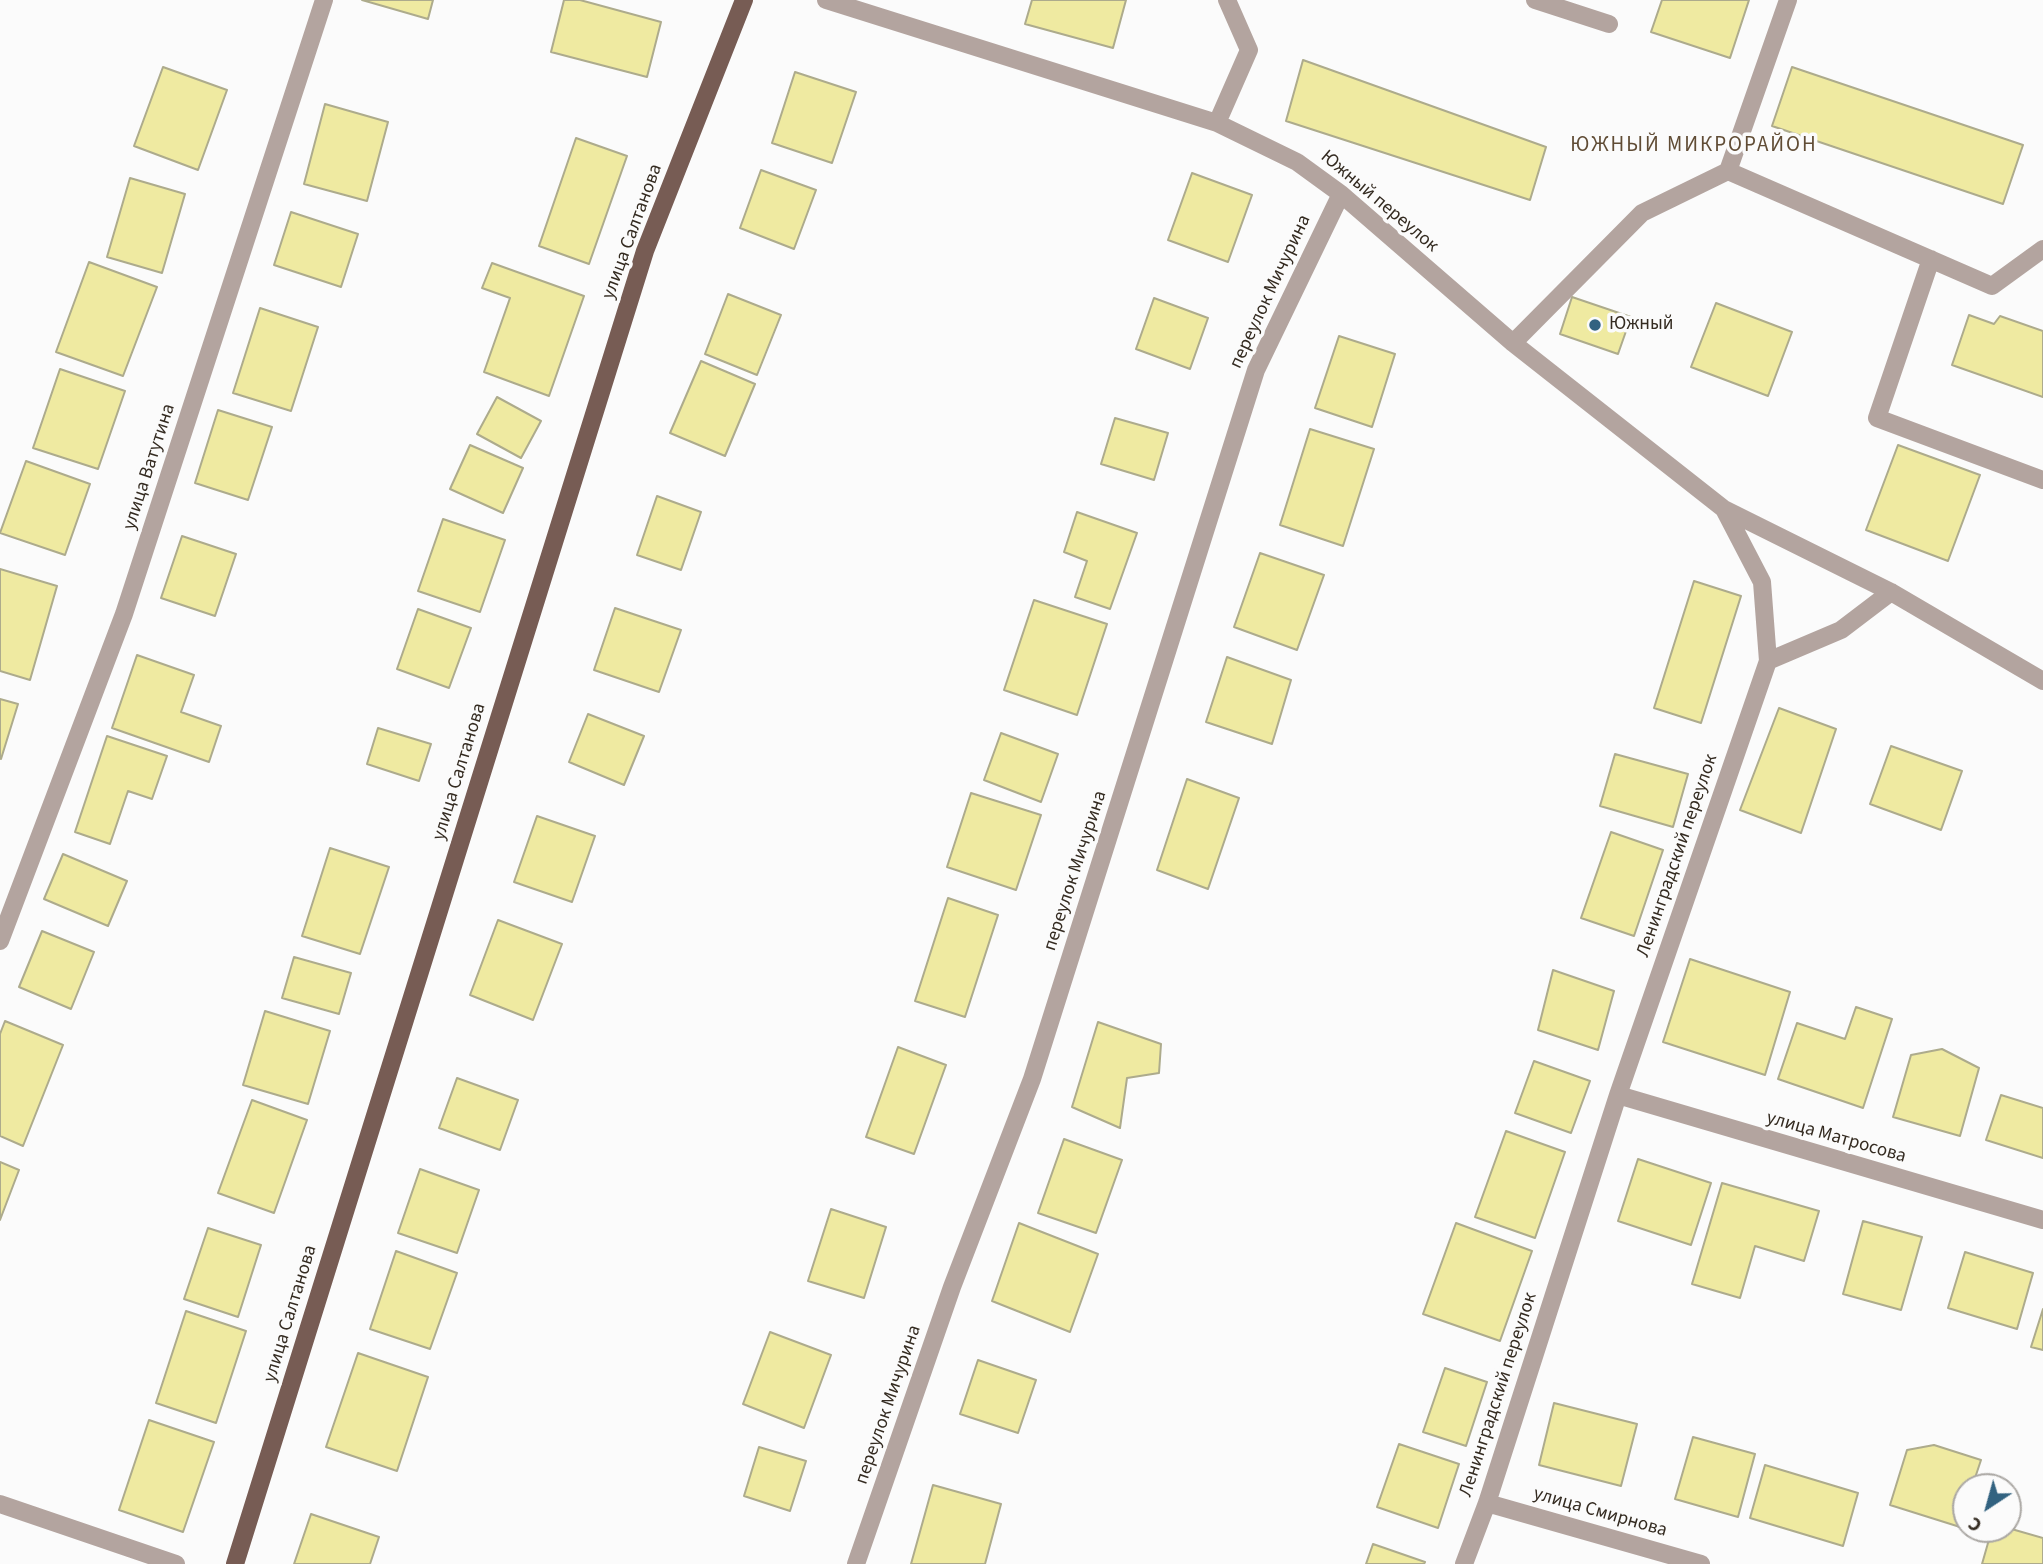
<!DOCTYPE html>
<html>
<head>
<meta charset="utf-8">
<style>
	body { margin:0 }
	#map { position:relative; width:2043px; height:1564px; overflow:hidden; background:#fbfbfb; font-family:"Source Sans 3",sans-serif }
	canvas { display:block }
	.north { position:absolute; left:1952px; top:1473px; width:70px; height:70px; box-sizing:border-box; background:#fbfbfb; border:2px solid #aba8a4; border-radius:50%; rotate:216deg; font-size:19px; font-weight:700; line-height:28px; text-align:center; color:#342b21 }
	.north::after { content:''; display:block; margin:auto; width:24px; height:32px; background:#326280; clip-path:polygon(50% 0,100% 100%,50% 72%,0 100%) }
</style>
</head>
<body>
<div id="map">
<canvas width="2043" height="1564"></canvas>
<div class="north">С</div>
</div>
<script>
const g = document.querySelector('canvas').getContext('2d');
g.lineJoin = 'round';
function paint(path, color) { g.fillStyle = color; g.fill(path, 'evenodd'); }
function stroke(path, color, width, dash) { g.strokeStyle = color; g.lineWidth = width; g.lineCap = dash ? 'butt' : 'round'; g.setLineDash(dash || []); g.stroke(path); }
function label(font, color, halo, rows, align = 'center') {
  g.font = font + ' "Source Sans 3",sans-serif'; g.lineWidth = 7; g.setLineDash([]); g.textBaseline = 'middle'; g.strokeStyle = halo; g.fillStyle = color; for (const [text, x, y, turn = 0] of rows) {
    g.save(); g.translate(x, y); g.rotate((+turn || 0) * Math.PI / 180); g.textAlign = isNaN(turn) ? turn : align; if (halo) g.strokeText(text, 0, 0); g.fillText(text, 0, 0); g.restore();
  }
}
const building = new Path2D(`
	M362 0H433L428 19Z
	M564 0H580L661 22 647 77 551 52Z
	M1032 0H1126L1113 48 1025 24Z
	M1662 0H1749L1730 58 1651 32Z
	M1303 60 1546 147 1530 200 1286 121Z
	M163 67 227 90 198 170 134 146Z
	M1792 67 2023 145 2003 204 1772 126Z
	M795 72 856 92 832 163 772 143Z
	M325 104 388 122 367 201 304 184Z
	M576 138 627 156 589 264 539 246Z
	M761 170 816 190 794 249 740 228Z
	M1192 173 1252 195 1228 262 1168 240Z
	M130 178 185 194 162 273 107 257Z
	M291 212 358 234 341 287 274 265Z
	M89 262 157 287 123 376 56 352Z
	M492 263 584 296 549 396 484 372 510 298 482 288Z
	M728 294 781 315 757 375 705 354Z
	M1572 297 1631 317 1618 354 1560 334Z
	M1154 298 1208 318 1190 369 1136 349Z
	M1716 303 1792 332 1768 396 1691 367Z
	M260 308 318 327 291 411 233 393Z
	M1969 315 1994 324 2000 316 2043 331V397L1952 365Z
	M1339 336 1395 354 1372 427 1315 408Z
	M701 361 755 384 725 456 670 433Z
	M60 369 125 391 98 469 33 448Z
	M497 397 541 421 521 458 477 434Z
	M218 410 272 427 248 500 195 483Z
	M1115 418 1168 433 1154 480 1101 464Z
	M1310 429 1374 449 1343 546 1280 525Z
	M470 445 523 468 503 513 450 489Z
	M1898 445 1980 475 1948 561 1866 530Z
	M26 461 90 484 65 555 0 533Z
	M657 496 701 512 681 570 637 555Z
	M1077 512 1137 533 1110 609 1075 597 1087 561 1064 552Z
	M443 519 505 540 480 612 418 591Z
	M182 536 236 554 215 616 161 598Z
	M1260 553 1324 575 1297 650 1234 627Z
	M0 569 57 586 30 680 0 671Z
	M1694 581 1741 596 1701 723 1654 708Z
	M1034 600 1107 624 1077 715 1004 690Z
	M615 608 681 630 659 692 594 670Z
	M418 609 471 628 449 688 397 669Z
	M137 655 194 675 181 712 221 726 209 762 112 728Z
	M1227 657 1291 680 1272 744 1206 722Z
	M0 699 18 704 1 759 0 758Z
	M1779 708 1836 729 1801 833 1740 810Z
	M588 714 644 736 624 785 569 762Z
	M378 728 431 744 419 781 367 764Z
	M1001 733 1058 754 1041 802 984 780Z
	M107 736 167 756 152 799 128 791 110 844 75 832Z
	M1891 746 1962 771 1941 830 1870 804Z
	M1615 754 1688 774 1673 827 1600 806Z
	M1187 779 1239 798 1208 889 1157 870Z
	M971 793 1041 815 1016 890 947 867Z
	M537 816 595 836 572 902 514 882Z
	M1611 832 1663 850 1634 936 1581 918Z
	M330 848 389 867 360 954 302 936Z
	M63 854 127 881 108 926 44 899Z
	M948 898 998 915 965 1017 915 1001Z
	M498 920 562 944 533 1020 470 995Z
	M42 931 94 952 71 1009 19 987Z
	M294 957 351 973 339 1014 282 998Z
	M1690 959 1790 992 1765 1075 1663 1042Z
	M1553 970 1614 991 1598 1050 1538 1030Z
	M1856 1007 1892 1019 1863 1108 1778 1079 1797 1023 1845 1039Z
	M265 1011 330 1031 308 1104 243 1085Z
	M5 1021 63 1045 23 1146 0 1136V1034Z
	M1098 1022 1161 1044 1159 1073 1127 1078 1120 1128 1072 1107Z
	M898 1047 946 1065 914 1154 866 1137Z
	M1942 1049 1979 1068 1960 1136 1893 1117 1911 1055Z
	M1534 1061 1590 1081 1571 1133 1515 1113Z
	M457 1078 518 1100 500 1150 439 1128Z
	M2001 1095 2043 1108V1158L1986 1140Z
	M252 1100 307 1120 274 1213 218 1193Z
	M1506 1131 1565 1152 1535 1238 1475 1217Z
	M1064 1139 1122 1160 1096 1233 1038 1213Z
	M1638 1159 1711 1183 1691 1245 1618 1221Z
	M0 1162 19 1170 0 1220Z
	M420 1169 479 1190 457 1253 398 1233Z
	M1722 1183 1819 1211 1804 1261 1755 1246 1740 1298 1692 1284Z
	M831 1209 886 1227 864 1298 808 1281Z
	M1863 1221 1922 1237 1901 1310 1843 1294Z
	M1019 1223 1098 1254 1070 1332 992 1301Z
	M1456 1223 1532 1251 1500 1341 1423 1314Z
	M208 1228 261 1245 238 1317 184 1299Z
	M396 1251 457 1273 430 1349 370 1329Z
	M1965 1252 2033 1273 2017 1329 1948 1308Z
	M2043 1309V1350L2031 1347Z
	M186 1311 246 1331 216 1423 156 1403Z
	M770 1332 831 1355 804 1428 743 1404Z
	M358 1353 428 1377 397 1471 326 1447Z
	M978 1360 1036 1380 1018 1433 960 1414Z
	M1445 1368 1487 1382 1466 1446 1423 1432Z
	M1554 1403 1637 1424 1621 1486 1539 1465Z
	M149 1420 214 1442 183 1532 119 1510Z
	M1693 1437 1755 1454 1738 1517 1675 1499Z
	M1399 1444 1459 1464 1438 1528 1377 1507Z
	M1934 1445 1981 1460 1972 1487H1966V1507L1960 1527 1890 1505 1907 1450Z
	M759 1447 806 1461 790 1511 744 1496Z
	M1765 1465 1858 1493 1843 1546 1750 1518Z
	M933 1485 1001 1504 985 1564H911Z
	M311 1514 379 1537 370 1564H294Z
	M2008 1528 2043 1538V1564H1982L1992 1529Z
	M1373 1544 1425 1562 1424 1564H1366Z`);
const minor = new Path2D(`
	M826 0 1217 123 1297 162 1341 194 1513 343 1724 509 1891 592 2043 681
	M1535 0 1609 24
	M1217 123 1249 50 1227 0
	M1728 171 1992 286 2043 249
	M1931 259 1877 418 2043 480
	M1513 343 1642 213 1728 171 1788 0
	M1768 661 1841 630 1891 592
	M0 941 124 614 324 0
	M1618 1095 2043 1220
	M1487 1503 1701 1564
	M0 1504 176 1564
	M856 1564 952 1287 1032 1079 1256 370 1341 194
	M1464 1564 1487 1503 1618 1095 1768 661 1762 582 1724 509`);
const major = new Path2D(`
	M235 1564 645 251 744 0`);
const markers = [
	[1595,325,7,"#326280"]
];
const streetNames = [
	["Южный переулок",1379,202,40],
	["улица Салтанова",633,232,-70],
	["переулок Мичурина",1271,292,-65],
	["улица Ватутина",150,467,-72],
	["улица Салтанова",460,772,-73],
	["Ленинградский переулок",1678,856,-71],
	["переулок Мичурина",1076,871,-72],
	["улица Матросова",1836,1138,16],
	["улица Салтанова",291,1314,-73],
	["Ленинградский переулок",1499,1395,-72],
	["переулок Мичурина",889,1405,-71],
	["улица Смирнова",1600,1513,16]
];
const poiNames = [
	["Южный",1609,325]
];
const neighbourhoodNames = [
	["ЮЖНЫЙ МИКРОРАЙОН",1694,146]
];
paint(building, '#efeaa1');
stroke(building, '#adab8c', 2);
stroke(minor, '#b3a49f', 18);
stroke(major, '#775c54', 18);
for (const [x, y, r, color] of markers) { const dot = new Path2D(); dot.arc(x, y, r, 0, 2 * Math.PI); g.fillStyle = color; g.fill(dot); stroke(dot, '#fbfbfb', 2.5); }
label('19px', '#342b21', '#fbfbfb', streetNames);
label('19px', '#342b21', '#fbfbfb', poiNames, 'left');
g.letterSpacing = '2px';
label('21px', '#604c35', '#fbfbfb', neighbourhoodNames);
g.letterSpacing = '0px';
</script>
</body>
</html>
